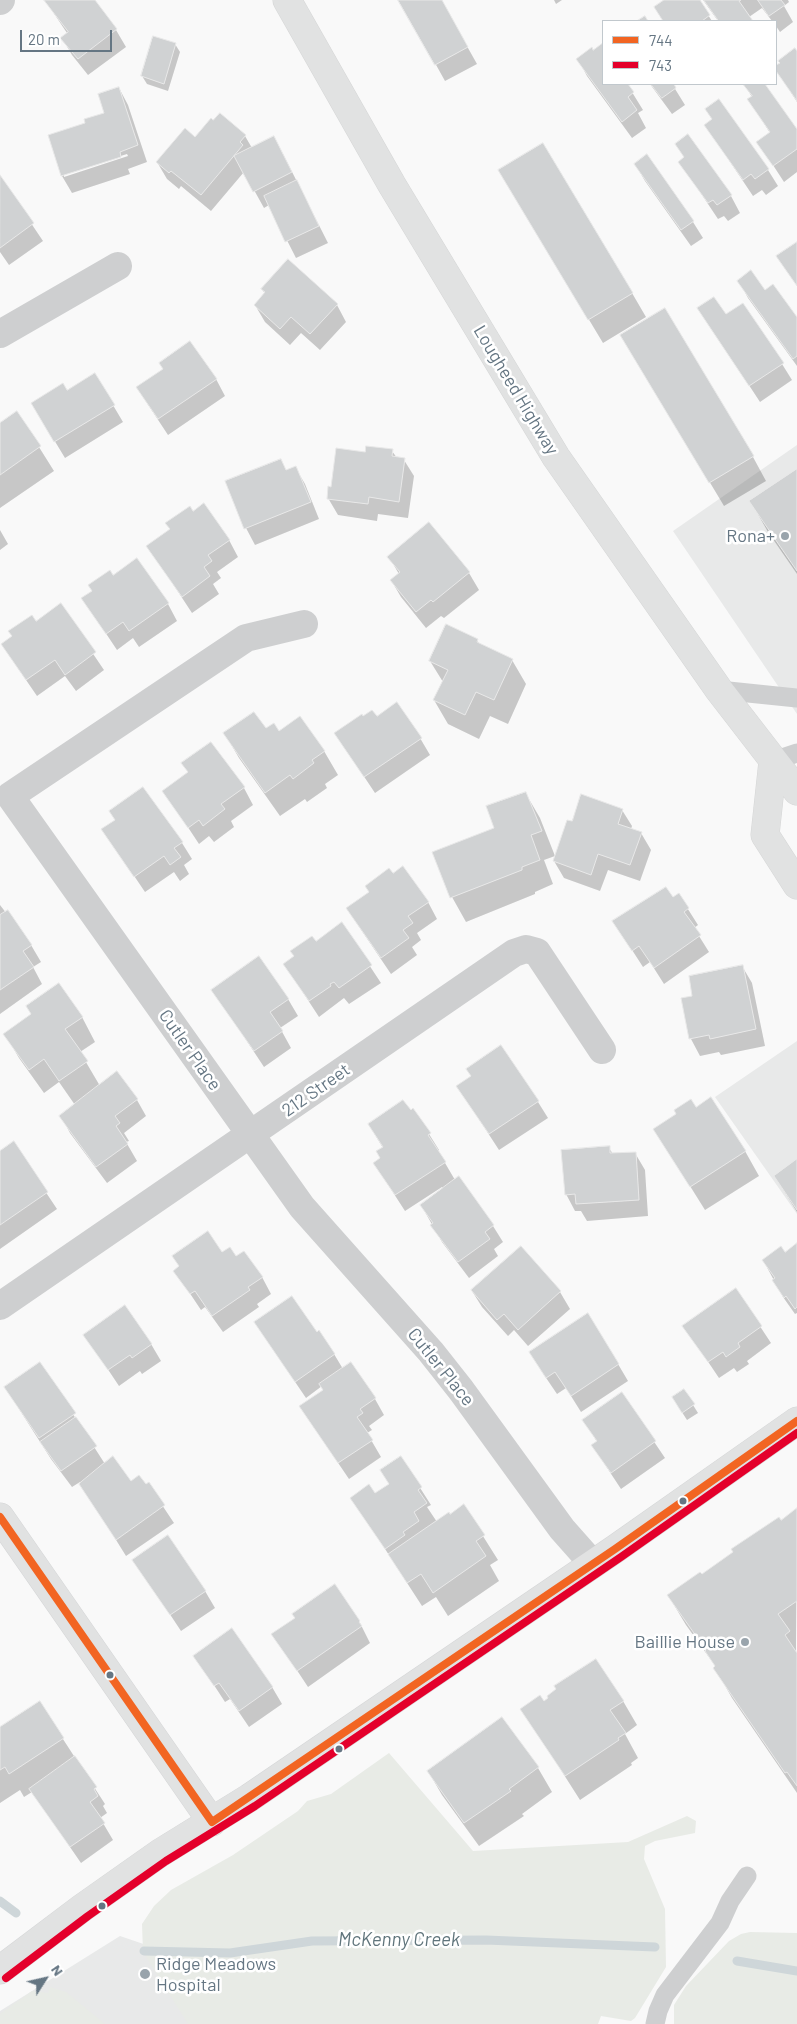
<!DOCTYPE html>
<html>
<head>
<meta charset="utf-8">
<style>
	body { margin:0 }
	#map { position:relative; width:797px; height:2024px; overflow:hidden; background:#f9f9f9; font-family:Barlow,sans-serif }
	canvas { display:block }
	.legend { position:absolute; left:602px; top:20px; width:175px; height:65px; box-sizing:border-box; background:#fff; border:1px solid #c1c8cd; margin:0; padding:6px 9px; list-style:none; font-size:15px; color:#657683 }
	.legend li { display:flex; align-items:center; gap:10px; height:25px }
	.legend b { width:25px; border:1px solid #c1c8cd }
	.north { position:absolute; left:20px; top:1954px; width:50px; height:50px; -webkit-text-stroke:4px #fff; paint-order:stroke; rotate:55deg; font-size:14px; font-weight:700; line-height:20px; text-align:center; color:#657683 }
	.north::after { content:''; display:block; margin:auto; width:18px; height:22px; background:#657683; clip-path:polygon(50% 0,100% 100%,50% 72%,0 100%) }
	.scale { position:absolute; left:20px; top:30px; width:92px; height:22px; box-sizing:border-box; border:2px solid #657683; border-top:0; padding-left:6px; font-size:15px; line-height:18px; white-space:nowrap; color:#657683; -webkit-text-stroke:4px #fff; paint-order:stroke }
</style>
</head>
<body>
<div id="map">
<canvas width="797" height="2024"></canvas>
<ul class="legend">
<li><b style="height:6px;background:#f26522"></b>744</li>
<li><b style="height:6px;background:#e4002b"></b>743</li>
</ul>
<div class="north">N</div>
<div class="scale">20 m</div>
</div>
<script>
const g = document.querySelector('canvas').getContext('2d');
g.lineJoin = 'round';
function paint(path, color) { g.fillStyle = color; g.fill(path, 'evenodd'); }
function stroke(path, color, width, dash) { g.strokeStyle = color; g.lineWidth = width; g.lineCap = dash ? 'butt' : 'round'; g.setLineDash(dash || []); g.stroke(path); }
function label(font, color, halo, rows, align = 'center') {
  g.font = font + ' Barlow,sans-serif'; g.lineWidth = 5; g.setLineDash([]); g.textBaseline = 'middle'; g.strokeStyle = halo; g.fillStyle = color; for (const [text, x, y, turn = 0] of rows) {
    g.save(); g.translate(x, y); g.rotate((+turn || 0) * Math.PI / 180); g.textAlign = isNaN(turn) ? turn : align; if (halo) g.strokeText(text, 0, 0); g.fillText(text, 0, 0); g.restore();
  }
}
const built = new Path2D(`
	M797 445V714L673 531Z
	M797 1041V1214L715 1097Z
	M120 1936 378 2024H0V2011Z`);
const green = new Path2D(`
	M389 1753 473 1851 628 1842 687 1816 696 1821 695 1833 655 1841 645 1846 644 1859 665 1909 666 1967 635 2018 631 2021 601 2016 598 2024H188L143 1952 142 1924 154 1906 171 1890 233 1855 298 1811 307 1801 331 1794Z
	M750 1932 797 1933V2024H674V2005L686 1986 729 1941 741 1934Z
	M50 1987 66 1992 105 2024H0V2014L32 1991 48 1993Z`);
const shadow = new Path2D(`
	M45 0H93L116 30 126 47 88 75 72 55 62 38 67 33Z
	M400 0H441L477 64 445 81Z
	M554 0H562L556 4Z
	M666 0H698L712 21H663L655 8Z
	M703 0H788L789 2 784 6 793 22 780 32 776 26V21H772L762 8 749 17 752 21H718Z
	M175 44 180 52 168 91 147 84 142 76Z
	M603 44V84H627L643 110 638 113 646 128 632 138 587 76 578 59Z
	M797 53V102L776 69V67Z
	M650 84H672L685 105 672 114Z
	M744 84H763L797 132V172L784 182 758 142 770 133 749 100 752 97Z
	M119 88 128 105 147 162 128 169 130 174 72 193 62 176 50 136 86 124 106 114ZM127 154 128 156 64 177V174Z
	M719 100 768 170 778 186 766 195 762 190 753 196 706 126 713 121 706 110Z
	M245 136 252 148 283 154 328 243 296 258 269 205 264 208 244 172 211 211 181 186 179 189 167 179 157 162 195 139Z
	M688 136 731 196 740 213 728 221 724 216 718 219 680 162 685 159 676 144Z
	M635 164 693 222 703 238 691 246 645 181Z
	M0 177 43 241 9 265 0 252Z
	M514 195 632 293 646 317 603 343Z
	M739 281 765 291 797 319V366L748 298Z
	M262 289 337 305 346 322 320 350 301 333 290 345 265 322 255 305 265 294Z
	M699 309 726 316 782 364 792 380 760 402Z
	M636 359 753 457 766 481 724 506Z
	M95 375 123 422 65 458 42 420 67 392Z
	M216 379 225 396 168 435 137 388Z
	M17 412 54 471 0 508V424Z
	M392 451 397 458 404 460 414 476 408 518 378 514 377 521 338 515 328 498 332 488 366 454Z
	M281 460 286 471 295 467 305 484 319 519 255 545 246 528 227 482Z
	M797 470V574L768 532 751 502Z
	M193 513 229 540 238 557 217 572 221 578 213 584 219 594 192 613 148 546Z
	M429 524 469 573 479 590 444 618 441 616 426 628 401 597 391 580 399 574 389 557Z
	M0 530 8 544 0 550Z
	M113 576 168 604 177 621 139 647 133 638 117 650 83 599Z
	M60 605 104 670 76 691 65 676 37 696 2 645Z
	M477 640 480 645 512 660 526 684 508 724 490 716 479 739 448 724 434 700 443 682 430 661Z
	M363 718 420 738 430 755 375 793 335 733Z
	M265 730 279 732 324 751 338 775 325 784 327 788 307 802 305 799 280 816 239 758 225 734Z
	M211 743 244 788 253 805 231 821 234 827 214 842 209 836 199 844 164 791 189 773Z
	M143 789 182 843 192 859 184 865 189 874 180 881 174 872 145 892 103 830 116 821Z
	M526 794 540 818 555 856 544 860 553 884 535 892V894L466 922 452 897 496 828Z
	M622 810 632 826 631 829 641 833 651 850 640 881 608 870 600 891 564 878 554 861Z
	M679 895 698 925 694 928 709 952 664 984 650 962 643 967 614 922 673 899Z
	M428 902 437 919 417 933 421 940 412 947 417 955 391 974 347 909Z
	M0 905 31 945 41 962 33 967 42 984 0 1014Z
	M342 924 381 983 349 1004 344 998 319 1017 285 965Z
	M742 966 752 983 765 1046 721 1055 719 1052 700 1056 691 1039 682 999 694 997Z
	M213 990 288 999 298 1016 280 1028 291 1048 264 1067Z
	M82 1017 95 1042 80 1052 100 1086 137 1100 146 1116 124 1133 129 1141 126 1142 137 1161 107 1183 70 1133 61 1116 75 1105 59 1082 44 1093 19 1058 5 1034Z
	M458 1087 538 1102 548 1118 499 1150Z
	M695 1109 745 1151 759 1176 705 1210 655 1130Z
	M369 1125 429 1134 439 1150 438 1151 455 1180 458 1178 493 1226 503 1242 494 1249 498 1256 469 1278 442 1242 421 1205 443 1189 442 1187 405 1211 374 1163 381 1158 383 1148Z
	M13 1143 57 1209 0 1249V1152Z
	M609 1148 613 1154 635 1153 645 1170 648 1216 587 1221 581 1211H575L566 1194Z
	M797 1161V1212L775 1176Z
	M797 1245V1313L795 1314 783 1297 763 1260 785 1253Z
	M521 1248 560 1292 570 1309 528 1346 514 1330 508 1336 482 1307 472 1291Z
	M222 1254 236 1258 262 1277 271 1294 257 1304 259 1307 223 1332 205 1307 201 1310 175 1271 180 1267Z
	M736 1290 771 1343 747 1361 749 1364 737 1372 734 1368 719 1378 684 1326Z
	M255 1323 316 1334 334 1354 343 1369 375 1399 384 1415 369 1426 372 1430 367 1433 381 1457 349 1479 311 1423 325 1390 322 1386 306 1398Z
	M85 1335 151 1344 161 1361 142 1374 140 1371 119 1386Z
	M40 1363 105 1464 131 1483 146 1485 148 1484 174 1523 126 1556 80 1482 72 1487 51 1459 5 1387Z
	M618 1364 628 1381 581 1412 566 1388 557 1394 540 1369Z
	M622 1394 665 1458 621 1489 592 1445 597 1442 584 1420Z
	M693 1405 698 1413 687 1420 678 1406Z
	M401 1458 431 1505 427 1507 437 1522 464 1506 498 1560 490 1565 499 1581 448 1616 436 1597 422 1606 352 1498 375 1495 390 1485Z
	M797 1510 796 1644 797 1793 732 1698 715 1668 716 1667 686 1625 668 1595 701 1576Z
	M134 1560 205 1591 215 1608 181 1631Z
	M359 1621 370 1643 308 1687 273 1634Z
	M195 1656 272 1687 282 1704 249 1727 230 1699 225 1702Z
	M623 1701 637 1725 625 1734 638 1758 631 1763 632 1765 580 1800 522 1709Z
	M39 1702 105 1804 103 1806 107 1813 100 1818 113 1840 81 1863 32 1792 24 1797 20 1790 0 1803V1728Z
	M538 1768 552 1792 522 1814 524 1816 479 1846 442 1795 428 1771Z`);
const stream = new Path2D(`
	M0 1901 16 1913
	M144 1951 230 1953 312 1941 486 1940 655 1947
	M737 1961 797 1971`);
const building = new Path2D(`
	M44 0H95L117 29 78 59 60 38 68 32Z
	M398 0H442L468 47 435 65Z
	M664 0H700L710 15 702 21H663L654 7Z
	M704 0H741L739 1 753 21H719Z
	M758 0H781L785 5 769 16Z
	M645 16 648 21H637Z
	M153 36 176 43 164 84 141 76Z
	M603 43V84H628L634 92 628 97 637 110 622 122 576 59 592 47 593 50Z
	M795 48 797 51V101L776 71V65L780 63 778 61Z
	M651 84H674L676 88 662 98Z
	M743 84H765L797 129V149L773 166 756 142 770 132 747 99 752 96Z
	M119 87 138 145 120 152 121 157 61 176 48 135 85 123 84 119 104 113 98 94Z
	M719 99 769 169 755 179 751 174 743 180 704 125 712 119 705 109Z
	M220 113 246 135 240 142 243 145 201 195 171 171 169 173 156 162 185 128 195 137 211 118 213 120Z
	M688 134 732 195 717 205 713 200 708 203 678 162 684 157 675 144Z
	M274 136 292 172 253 192 234 156Z
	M543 143 633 293 588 320 498 170Z
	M647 154 694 221 681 230 634 164Z
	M0 175 34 223 0 248Z
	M297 180 319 226 285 242 264 196Z
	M797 242V286L776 256Z
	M288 259 338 304 310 334 291 317 280 329 254 305 265 292 261 289Z
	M751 270 765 290 773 284 797 317V356L793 359 737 281Z
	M714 297 726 314 743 303 784 363 749 386 697 308Z
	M665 308 754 456 709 483 620 335Z
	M190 341 217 379 158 419 136 387 163 369 159 363Z
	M95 373 115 405 54 442 31 403 63 383 67 390Z
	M17 411 41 446 0 475V423Z
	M366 446 393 449 392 456 405 458 399 502 369 497 368 504 327 499 328 486 331 487 336 448 365 452Z
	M281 459 286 470 296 466 311 502 244 529 225 481Z
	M797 469V571L749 501Z
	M204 503 230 540 208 555 212 561 204 567 210 576 182 597 146 546 170 529 165 523 190 506 193 511Z
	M429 522 470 572 433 602 431 600 416 612 390 580 400 572 387 557Z
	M137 558 169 603 129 631 123 622 106 634 81 598 92 591 88 585 110 570 113 575Z
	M61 603 96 652 65 675 55 660 26 680 1 644 12 636 8 631 32 615 36 621Z
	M446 624 478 639 477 642 513 659 494 700 476 692 465 715 433 700 448 670 429 661Z
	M397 702 422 738 364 777 334 733 362 714 363 716 372 710 377 716Z
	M254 712 266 728 274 723 279 731 300 716 325 751 312 760 314 763 293 779 290 775 265 793 223 733Z
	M211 742 245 787 221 804 225 809 203 826 199 820 188 828 162 791 188 772 181 763Z
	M143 787 183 842 174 848 181 857 170 865 164 856 134 877 101 829 115 820 109 811Z
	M526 792 542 831 531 835 540 860 522 867V870L450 898 432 852 494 828 486 806Z
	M581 794 623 809 618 824 642 832 630 865 598 854 591 875 553 861 567 820 572 821Z
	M403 866 429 902 408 916 413 923 403 930 409 938 381 958 346 908 369 892 365 886 389 868 393 873Z
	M666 887 673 897 679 893 689 908 684 912 701 935 654 968 639 946 632 951 612 921Z
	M8 910 32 945 23 951 34 967 0 990V915Z
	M342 922 372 965 339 988 334 982 330 984 331 986 309 1001 283 964 294 956 290 951 312 936 316 941Z
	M259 956 289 999 270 1012 283 1031 254 1051 211 990Z
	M743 965 756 1029 710 1039 709 1035 689 1039 681 998 692 996 689 976Z
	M59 983 83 1017 65 1029 88 1061 59 1081 44 1059 29 1070 3 1034 31 1014 26 1006Z
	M501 1045 539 1101 489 1134 456 1086 471 1076 466 1069Z
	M117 1071 138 1099 115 1116 120 1123 116 1126 128 1144 96 1167 59 1116Z
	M711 1097 746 1151 690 1187 653 1129 676 1114 674 1110 691 1099 696 1107Z
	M403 1100 411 1110 413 1108 431 1133 428 1135 446 1162 395 1195 373 1163 380 1158 376 1151 383 1147 368 1124Z
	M14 1141 48 1192 0 1225V1151Z
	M610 1146V1153L636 1152 639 1200 576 1204 575 1194 565 1195 561 1150Z
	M797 1159V1210L774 1176Z
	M459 1176 494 1225 485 1232 490 1239 458 1262 430 1225 433 1223 420 1205Z
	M208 1231 222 1252 230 1247 236 1256 244 1251 263 1277 248 1287 250 1290 212 1316 195 1291 190 1294 173 1271 179 1266 172 1256Z
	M797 1243V1307L795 1309 786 1296 784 1298 772 1280 775 1278 762 1260 781 1246 785 1252Z
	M521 1246 561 1291 518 1330 504 1314 497 1320 471 1290Z
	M736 1288 762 1326 738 1343 740 1347 726 1357 723 1352 708 1362 682 1326Z
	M292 1296 317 1332 319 1330 335 1354 295 1382 254 1322Z
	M125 1305 152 1344 132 1358 130 1355 108 1370 83 1335Z
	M588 1313 619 1364 571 1396 555 1372 546 1378 529 1352Z
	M40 1362 76 1413 39 1438 4 1387Z
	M351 1362 376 1398 360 1409 363 1413 357 1417 373 1440 338 1463 299 1406 323 1390 319 1384Z
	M684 1389 695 1404 682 1413 672 1397Z
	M622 1392 656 1441 611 1473 591 1445 597 1441 582 1420Z
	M76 1417 97 1446 61 1471 40 1442Z
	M113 1456 131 1481 139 1475 146 1484 149 1482 165 1505 116 1540 79 1484Z
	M401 1456 422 1487 418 1490 427 1503 414 1512 419 1521 403 1532 405 1535 385 1549 350 1498 369 1484 375 1493 389 1484 380 1470Z
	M464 1504 485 1535 476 1541 486 1556 433 1593 421 1574 407 1583 388 1554 449 1512 450 1514Z
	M797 1508V1601L778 1614 790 1631 785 1635 797 1653V1786L787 1772 785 1773 713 1668 715 1666 705 1651 706 1650 667 1595 700 1572 702 1574 733 1552 731 1549 779 1517 781 1520Z
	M168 1535 206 1591 170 1615 132 1560Z
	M335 1584 360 1621 359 1622 362 1626 297 1671 271 1634 295 1618 292 1614Z
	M232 1628 273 1687 239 1711 219 1683 214 1686 193 1656Z
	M596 1659 624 1701 610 1710 626 1733 618 1738 619 1740 565 1776 520 1709 540 1695 544 1701 548 1698 547 1696 556 1689 554 1686Z
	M40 1701 64 1738 9 1774 5 1767 0 1770V1727Z
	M502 1717 539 1767 509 1789 511 1791 464 1823 427 1771Z
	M75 1756 97 1787 94 1789 98 1796 90 1802 105 1823 70 1847 29 1789Z`);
const lane = new Path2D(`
	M719 690 797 698
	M773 761 797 753
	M655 2024 658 2011 665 1995 720 1923 730 1901 747 1876`);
const street = new Path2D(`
	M0 1 1 0
	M0 334 118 266
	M304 624 246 638 10 796 302 1207 431 1352 461 1390 562 1529 593 1564
	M0 1306 514 953 526 949 537 952 602 1050`);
const secondary = new Path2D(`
	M0 1517 212 1822
	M0 1970 82 1908 160 1853 249 1798 615 1549 797 1421`);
const highway = new Path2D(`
	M287 0 392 185 556 457 719 690 797 791
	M773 761 765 835 797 885`);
const bus1 = new Path2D(`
	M0 1517 212 1822
	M212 1822 615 1549 797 1421`);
const bus2 = new Path2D(`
	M6 1978 88 1916 166 1861 255 1806 621 1557 797 1433`);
const markers = [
	[785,536,5,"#99a4ac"],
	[683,1501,4.5,"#657683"],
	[745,1642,5,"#99a4ac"],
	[110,1675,4.5,"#657683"],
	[339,1749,4.5,"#657683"],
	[102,1906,4.5,"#657683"],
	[145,1974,6,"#99a4ac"]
];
const streetNames = [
	["Lougheed Highway",516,390,59],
	["Cutler Place",190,1050,55],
	["212 Street",316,1090,-35],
	["Cutler Place",441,1367,51]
];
const poiNames = [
	["Rona+",775,536],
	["Baillie House",735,1642],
	["Ridge Meadows",156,1964,"left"],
	["Hospital",156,1985,"left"]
];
const waterNames = [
	["McKenny Creek",399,1940]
];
paint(built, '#e8e9e9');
paint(green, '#e8ebe6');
paint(shadow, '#0003');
stroke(stream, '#ced6d9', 9);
paint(building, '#d0d2d3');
stroke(building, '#e8e8e8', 1);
stroke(secondary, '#d5d6d7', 29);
stroke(highway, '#d5d6d6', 29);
stroke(lane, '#cecfd0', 19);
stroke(street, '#cecfd0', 28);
stroke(secondary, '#e1e2e2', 28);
stroke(highway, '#e1e2e2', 28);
stroke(bus1, '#f26522', 8);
stroke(bus2, '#e4002b', 8);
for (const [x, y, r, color] of markers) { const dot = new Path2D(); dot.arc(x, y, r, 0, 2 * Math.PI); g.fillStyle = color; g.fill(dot); stroke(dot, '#fff', 2); }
label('18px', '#657683', '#fff', streetNames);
label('18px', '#657683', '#fff', poiNames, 'right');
label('italic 19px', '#60757c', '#fff', waterNames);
</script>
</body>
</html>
